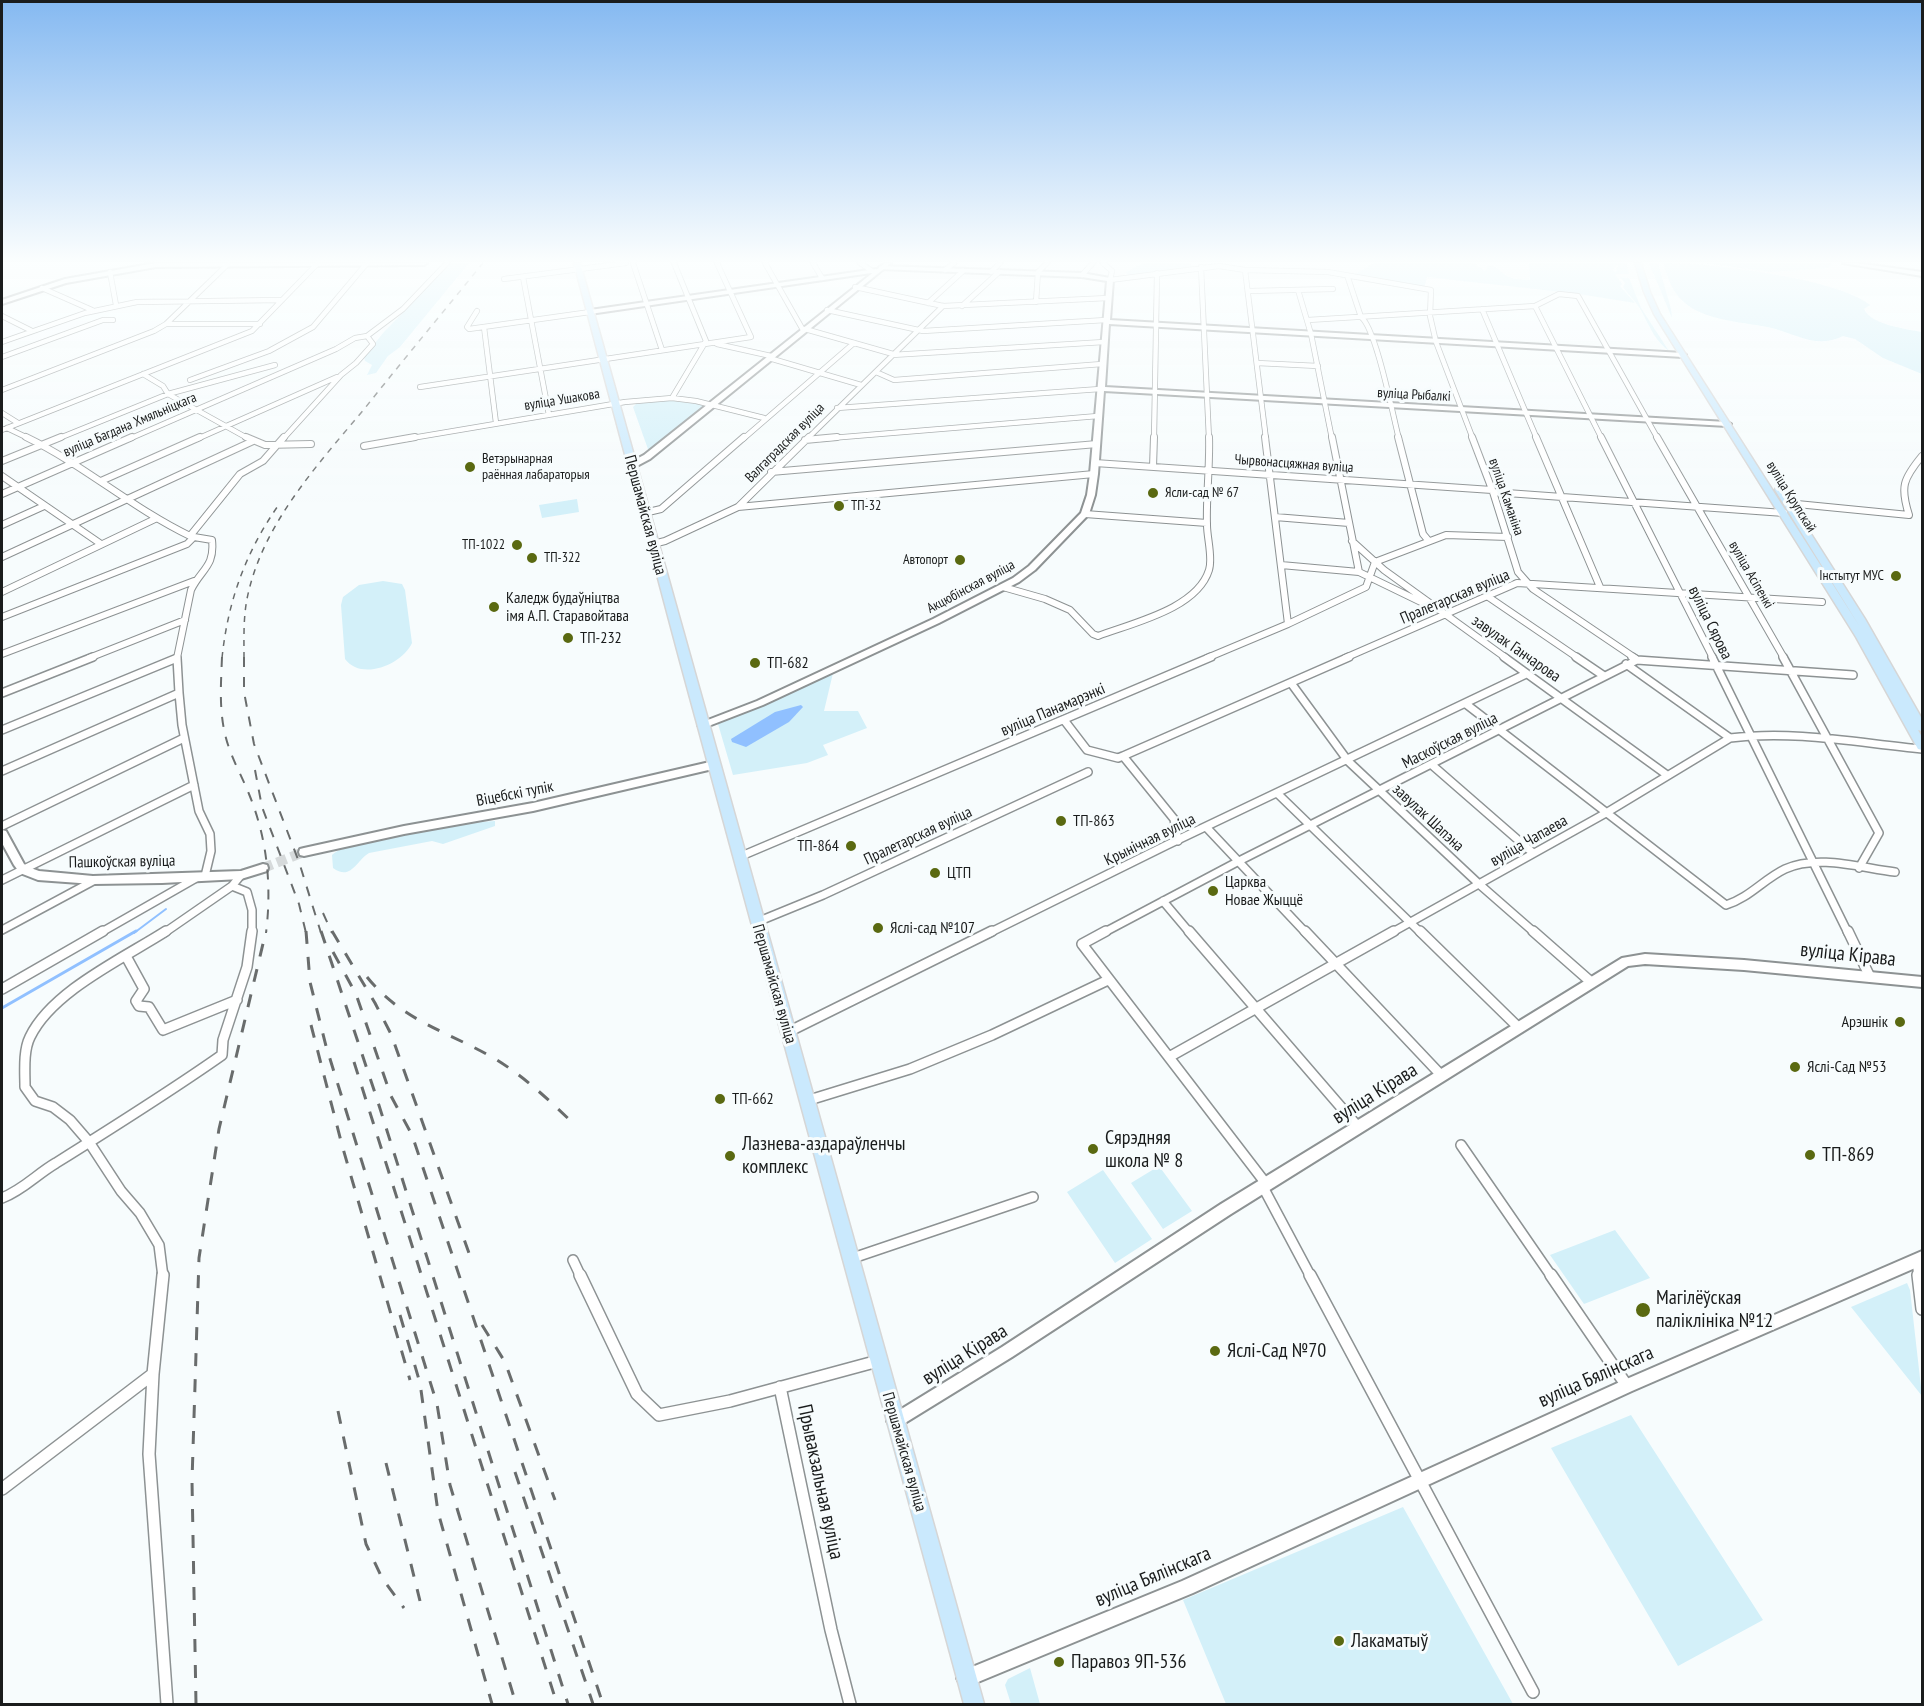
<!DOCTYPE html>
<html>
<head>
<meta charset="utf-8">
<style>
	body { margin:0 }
	#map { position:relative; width:1924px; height:1706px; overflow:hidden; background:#f7fcfd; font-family:"PT Sans Narrow",sans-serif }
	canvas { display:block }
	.frame { position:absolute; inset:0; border:3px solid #1a1c1c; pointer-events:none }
</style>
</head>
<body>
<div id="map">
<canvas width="1924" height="1706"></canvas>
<div class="frame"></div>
</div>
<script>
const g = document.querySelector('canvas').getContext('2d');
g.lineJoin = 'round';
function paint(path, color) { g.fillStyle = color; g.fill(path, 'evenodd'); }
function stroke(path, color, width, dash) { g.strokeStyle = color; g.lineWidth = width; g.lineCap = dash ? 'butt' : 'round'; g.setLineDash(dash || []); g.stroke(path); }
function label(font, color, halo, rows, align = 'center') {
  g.font = font + ' "PT Sans Narrow",sans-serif'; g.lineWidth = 6; g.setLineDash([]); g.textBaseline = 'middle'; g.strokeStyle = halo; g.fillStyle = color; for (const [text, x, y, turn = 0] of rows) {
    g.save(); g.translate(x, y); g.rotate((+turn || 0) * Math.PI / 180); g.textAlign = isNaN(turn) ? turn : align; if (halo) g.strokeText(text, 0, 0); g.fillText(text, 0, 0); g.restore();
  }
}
const green = new Path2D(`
	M451 263H469L400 347 388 356 376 373 367 375 372 365 365 361 364 357 383 333Z
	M1144 263H1188L1193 267 1128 276 1126 272Z
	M1375 263H1470L1475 264 1485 271 1488 266C1500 266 1500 274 1510 277 1515 280 1524 279 1530 280L1529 263H1618L1613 270 1615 273 1619 263H1626L1629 274H1615L1622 284 1620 286 1635 303 1579 294 1427 277 1424 288 1355 274Z
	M1649 263H1658L1671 309 1672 318Z
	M1664 263C1709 263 1837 278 1870 305L1864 309C1871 325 1907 329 1922 332V374L1883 358 1855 339 1843 336C1817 349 1799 335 1772 328 1736 320 1684 322 1669 280 1667 274 1664 269 1664 263Z
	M1707 263H1829L1832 264 1828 268 1770 272Z
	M1620 277 1629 278 1641 308 1669 351C1656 342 1649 326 1642 312 1637 302 1629 296 1623 287L1625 283Z
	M665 400 707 405 706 408 649 452 633 407 636 404Z
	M577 499 579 512 542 518 539 505Z
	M383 581 402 584 405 590 412 643C402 665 361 681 345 659L341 605 343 597 359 585Z
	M833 673 824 711H858L867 728 823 745 828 755 807 763 733 775 718 724Z
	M495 821V826L443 844 432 841 369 853C356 861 351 881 333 868L332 855C353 836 463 823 495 821Z
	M1159 1166 1192 1211 1163 1229 1131 1183Z
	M1103 1170 1152 1239 1115 1263 1067 1192Z
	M1615 1230 1650 1278 1584 1304 1550 1255Z
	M1907 1283 1910 1290 1922 1396 1851 1307Z
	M1631 1415 1763 1620 1678 1666 1551 1448Z
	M1403 1507 1513 1704H1226L1183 1600Z
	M1030 1668 1040 1704H1011L1005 1685 1008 1679Z`);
const water = new Path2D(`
	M801 705 803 707 789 722 746 747 732 742 731 739 775 712Z`);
const streamFar1 = new Path2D(`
	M134 933 166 909`);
const stream = new Path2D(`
	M2 1008 136 931`);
const secondaryTunnel = new Path2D(`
	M263 868 304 852`);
const minorFar4 = new Path2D(`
	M633 263 662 350
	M765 263 803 330
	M813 263 822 278
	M860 263 872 271
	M1103 263 1112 271 1110 280 1219 266 1245 270 1328 272 1431 290 1430 316 1436 342 1473 439
	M1201 267 1209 439
	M945 270 954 263
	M1245 270 1266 439
	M110 272 116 305
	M991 272 1000 263
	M1082 275 1093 263
	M1347 275 1361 317C1376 328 1393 416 1399 439
	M523 277 549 415
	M504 279 626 263
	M855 287 943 306 1108 298
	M42 288 92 310
	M1298 290 1311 334 1332 439
	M1249 291 1333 289
	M1036 302 1038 272 1047 263
	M928 303 963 271
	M962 306 999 272
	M1482 309 1537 439
	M827 310 923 331 1106 320
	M477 311 467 327 469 329 590 312
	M2 316 32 331
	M1308 320 1535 306
	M166 324 228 264
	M484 327 496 423
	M805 329 893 354
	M2 342 85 313 137 302 282 300
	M717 344 771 356
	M892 355 1104 342
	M2 357 103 320H113
	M769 358 861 385
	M1257 363 1318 366
	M876 372 894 380 1102 364
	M143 374 163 386 168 394 249 439
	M190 380 269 351 313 327 367 263
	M420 387 751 337 717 263
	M2 390 154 331 166 324H260
	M672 398 706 341 674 263
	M837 408 1100 389
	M2 413 18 423
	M7 428 30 439
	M2 430 252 331 318 263
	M57 439 168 394 275 365
	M129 439 336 349 355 338 367 336
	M197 439 337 377
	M283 439 341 375 356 363 373 344 367 336 403 309 447 263
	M406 439 625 402 672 398 696 401 764 418
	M743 439 854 343
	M807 439 943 306
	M819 439 1098 416
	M1154 439 1157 273
	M1602 439 1535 306 1559 294 1578 296 1658 439`);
const minorFar3 = new Path2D(`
	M26 437C84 465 132 508 190 536
	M246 437 265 445 311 444
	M1265 437 1288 624
	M1332 437 1359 572
	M1398 437 1423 534 1428 540
	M1472 437 1493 492 1518 572 1533 589 1635 658
	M1536 437 1600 587
	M1601 437 1713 658
	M1657 437 1784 658
	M805 440 837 437
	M364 446 415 437
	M2 461 61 437
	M1095 463 1492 490
	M1153 467 1154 437
	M771 472 1097 444
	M2 476 101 544
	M101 481 200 437
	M1493 492 1784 513
	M2 494 132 437
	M1787 503 1909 515C1900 487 1903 479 1922 456
	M738 507 1094 474
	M644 513 661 509 744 437
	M1085 514 1207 523
	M1275 517 1349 523
	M2 525 44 506
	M1352 541 1384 570 1506 658
	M653 544 665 541 738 507 809 437
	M2 557 253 441
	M1281 565 1359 572 1425 604
	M1003 587 1045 599 1070 610 1093 634 1098 636C1132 623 1197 609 1209 570 1213 558 1207 538 1207 525 1206 496 1210 467 1209 437
	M2 592 155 519
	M1487 596 1578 658
	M2 617 187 544 194 537 190 536 240 474 263 461 284 437
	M2 654 194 581
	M89 658 185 620
	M177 658 191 590C201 569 215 567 212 540L194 537
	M1207 658 1288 624 1366 587 1375 562 1446 535 1508 537
	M1345 658 1517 583 1822 602`);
const minorFar2 = new Path2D(`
	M1504 657 1667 775
	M1576 657 1604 676
	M1632 657 1637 660
	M1712 657 1848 933
	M1783 657 1879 833 1859 868
	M1626 664 1730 738
	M1291 683 1348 761 1479 884 1535 933
	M2 693 93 657
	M179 693 182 725 199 811 210 834 211 851 205 876
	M1466 704 1726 905C1749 898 1764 879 1785 869 1818 854 1861 868 1895 872
	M1064 720 1087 750 1118 758 1123 756 1174 819 1178 841
	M2 730 177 658
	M1123 756 1349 657
	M1432 765 1533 853
	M2 771 179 693 177 658
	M1278 794 1421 933
	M2 826 184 738
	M1207 828 1306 933
	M739 857 1211 657
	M2 880 194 785
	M232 886 247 892 252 910V933
	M1163 901 1190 933
	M757 922 823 895 1088 772
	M2 930 95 880
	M100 933 198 877
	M164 933 232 886 241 875
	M989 933 1167 845 1526 674
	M1103 933 1239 861 1637 660 1853 675
	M1391 933 1606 813 1730 738C1795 730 1858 743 1922 749`);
const minorFar1 = new Path2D(`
	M1106 931 1082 944 1267 1185
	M1189 931 1359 1128
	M1305 931 1441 1075
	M1420 931 1518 1027
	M1533 931 1591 982
	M1848 931 1870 977
	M127 958 144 989 136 1001 139 1006 149 1007 163 1030 237 1000
	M2 989 103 931
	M788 1032 992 931
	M1169 1057 1394 931
	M806 1101 910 1069 992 1035 1108 980
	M1461 1145 1552 1277
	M1263 1187 1311 1277
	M2 1198C23 1190 37 1174 56 1163 112 1128 168 1093 222 1055L223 1040 247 967 252 931
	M850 1259 1033 1197
	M573 1260 581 1277
	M1917 1261 1919 1277
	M163 1277 159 1245 140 1213 121 1191 89 1142 70 1120 53 1107 35 1101 25 1087C25 1072 23 1051 30 1037 52 991 124 958 166 931`);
const minor = new Path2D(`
	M163 1275 153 1374 149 1454 167 1704
	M580 1275 637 1394 659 1415 730 1401 878 1361
	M1310 1275 1533 1692
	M1551 1275 1627 1386
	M1918 1275 1922 1309
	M780 1387 831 1630 850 1704
	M2 1489 153 1374`);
const tertiary = new Path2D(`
	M156 263H427L424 265 156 267 66 283 2 304V300L65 279Z
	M881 266 1082 273 1110 278 1113 280 1110 320 1683 353 1686 355 1683 357 1109 324 1105 387 1727 422 1731 424 1727 426 1104 391 1098 474 1095 495 1089 514 1035 570 1019 582 939 623 763 705 706 727H700L698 725 700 723 757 701 933 619 1013 578 1029 566 1081 513 1087 495 1090 474 1107 281 1082 277 879 269V267Z
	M876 269 878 270V272L590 314 587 312 590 310Z
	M1645 954 1744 960 1922 977V987L1744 970 1645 964 1628 966 1231 1214 1012 1357 900 1426 895 1429 890 1426 887 1421 890 1416 1002 1347 1221 1204 1622 958Z`);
const secondary = new Path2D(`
	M885 263H891L650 459 635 467H629V463L644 455Z
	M1843 263H1856L1922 272V276Z
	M714 761 719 765 717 768 533 811 404 834 304 856 300 855 299 852 300 849 304 848 404 826 533 803Z
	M2 830 6 831 24 864 28 867 39 871 93 876 241 871 263 864 267 865 268 868 267 871 241 879 162 883 93 884 38 880 20 873 14 865 2 843Z
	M1922 1251V1265L1632 1391 1193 1593 966 1687 960 1684 957 1678 960 1672 1182 1581 1622 1381Z`);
const primary = new Path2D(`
	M574 263H580L984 1704H964L680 661Z
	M1635 263H1641L1650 292 1660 314 1860 627 1775 490 1776 488 1783 490 1865 619 1922 719V731L1918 730 1922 737V750L1918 749 1856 637 1654 314 1644 292Z`);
const railFar2 = new Path2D(`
	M222 658C228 600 246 551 280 503
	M244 658C244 635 243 613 249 590 266 520 320 462 365 408 404 359 444 311 483 263`);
const railFar1 = new Path2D(`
	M222 657C221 683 219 709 225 734 230 756 241 774 249 794 267 838 272 885 266 933
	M244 657V692L254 744 299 862 321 933
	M255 770 262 807 299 904 306 933
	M323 913 332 933`);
const rail = new Path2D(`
	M306 931 310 982 326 1046 437 1404 450 1485 516 1704
	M321 931 377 1099 568 1704
	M332 931 375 1003 391 1034 470 1256
	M333 952 356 994 391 1096 412 1135 603 1704
	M367 977C403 1022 450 1032 497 1060 526 1078 551 1102 575 1125
	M311 1025 342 1145 410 1380
	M354 1062 557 1704
	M400 1315 420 1383 438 1512 492 1704
	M482 1325 505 1362 555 1500
	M338 1411 366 1544 382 1578 404 1608
	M386 1463 420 1601
	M515 1472 593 1704
	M196 1704 192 1481 199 1258 219 1129 266 931`);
const markers = [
	[470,467,6,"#5a6911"],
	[1153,493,6,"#5a6911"],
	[839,506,6,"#5a6911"],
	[517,545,6,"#5a6911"],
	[532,558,6,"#5a6911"],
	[960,560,6,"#5a6911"],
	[1896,576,6,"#5a6911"],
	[494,607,6,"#5a6911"],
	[568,638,6,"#5a6911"],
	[755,663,6,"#5a6911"],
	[1061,821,6,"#5a6911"],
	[851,846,6,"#5a6911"],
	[935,873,6,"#5a6911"],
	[1213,891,6,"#5a6911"],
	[878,928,6,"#5a6911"],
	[1900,1022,6,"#5a6911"],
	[1795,1067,6,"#5a6911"],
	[720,1099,6,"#5a6911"],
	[1093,1149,6,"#5a6911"],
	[1810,1155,6,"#5a6911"],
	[730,1156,6,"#5a6911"],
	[1643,1310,8,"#5a6911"],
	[1215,1351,6,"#5a6911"],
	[1339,1641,6,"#5a6911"],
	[1059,1662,6,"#5a6911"]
];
const farStreetnames = [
	["вуліца Рыбалкі",1414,395,3],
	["вуліца Ушакова",562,400,-9],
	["вуліца Багдана Хмяльніцкага",130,425,-23],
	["Валгаградская вуліца",785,443,-45],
	["Чырвонасцяжная вуліца",1294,464,4],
	["вуліца Каманіна",1506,497,71],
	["вуліца Крупскай",1791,497,58],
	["вуліца Асіпенкі",1751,575,60],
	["Акцюбінская вуліца",971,587,-28]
];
const farPoinames = [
	["Ветэрынарная",482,459],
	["раённая лабараторыя",482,475],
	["Ясли-сад № 67",1165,493],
	["ТП-32",851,506],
	["ТП-1022",505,545,"right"],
	["ТП-322",544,558],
	["Автопорт",948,560,"right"],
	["Інстытут МУС",1884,576,"right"]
];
const streetNames = [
	["Першамайская вуліца",645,515,75],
	["Пралетарская вуліца",1455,597,-23],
	["вуліца Сярова",1710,623,64],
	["завулак Ганчарова",1516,649,35],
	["вуліца Панамарэнкі",1053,710,-23],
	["Маскоўская вуліца",1450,741,-27],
	["Віцебскі тупік",515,794,-11],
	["завулак Шапэна",1428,818,43],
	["Пралетарская вуліца",918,836,-25],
	["Крынічная вуліца",1150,840,-26],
	["вуліца Чапаева",1529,841,-30],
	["Пашкоўская вуліца",122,862,-1],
	["Першамайская вуліца",774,984,74],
	["Першамайская вуліца",904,1452,74]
];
const poiNames = [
	["Каледж будаўніцтва",506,598],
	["імя А.П. Старавойтава",506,616],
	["ТП-232",580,638],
	["ТП-682",767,663],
	["ТП-863",1073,821],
	["ТП-864",839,846,"right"],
	["ЦТП",947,873],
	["Царква",1225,882],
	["Новае Жыццё",1225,900],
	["Яслі-сад №107",890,928],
	["Арэшнік",1888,1022,"right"],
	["Яслі-Сад №53",1807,1067],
	["ТП-662",732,1099]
];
const nearStreetnames = [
	["вуліца Кірава",1848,955,6],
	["вуліца Кірава",1375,1094,-32],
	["вуліца Кірава",965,1355,-32],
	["вуліца Бялінскага",1596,1377,-24],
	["Прывакзальная вуліца",820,1482,78],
	["вуліца Бялінскага",1153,1577,-23]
];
const nearPoinames = [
	["Сярэдняя",1105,1138],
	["школа № 8",1105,1161],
	["Лазнева-аздараўленчы",742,1144],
	["комплекс",742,1167],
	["ТП-869",1822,1155],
	["Магілёўская",1656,1298],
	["паліклініка №12",1656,1321],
	["Яслі-Сад №70",1227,1351],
	["Лакаматыў",1351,1641],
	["Паравоз 9П-536",1071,1662]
];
paint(green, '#d3f0f9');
paint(water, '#90c0ff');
stroke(streamFar1, '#90c0ff', 2);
stroke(stream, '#90c0ff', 3);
stroke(secondaryTunnel, '#d6dadb', 10, [10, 5]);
stroke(minorFar4, '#8d9293', 6);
stroke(minorFar3, '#8d9293', 8);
stroke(minorFar2, '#8d9293', 10);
stroke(minorFar1, '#8d9293', 12);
stroke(minor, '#8d9293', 14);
stroke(tertiary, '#8d9293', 4);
stroke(secondary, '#8d9293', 4);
stroke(primary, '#d6d6d6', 3);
stroke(minorFar4, '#fff', 4.5);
stroke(minorFar3, '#fff', 6);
stroke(minorFar2, '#fff', 7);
stroke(minorFar1, '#fff', 9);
stroke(minor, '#fff', 11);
paint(tertiary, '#fff');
paint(secondary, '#fff');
paint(primary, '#cae9fd');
stroke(railFar2, '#696c6c', 1.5, [6, 6]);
stroke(railFar1, '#696c6c', 2, [10, 10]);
stroke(rail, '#696c6c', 3, [13, 13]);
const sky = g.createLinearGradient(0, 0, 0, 502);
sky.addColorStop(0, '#85b9f1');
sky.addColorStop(0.52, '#fbfefe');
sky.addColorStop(1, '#fbfefe00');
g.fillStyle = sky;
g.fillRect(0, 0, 1924, 502);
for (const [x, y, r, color] of markers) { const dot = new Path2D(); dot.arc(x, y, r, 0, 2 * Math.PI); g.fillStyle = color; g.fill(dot); stroke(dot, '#f7fcfd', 2); }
label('14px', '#1a1c1c', '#f7fcfd', farStreetnames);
label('14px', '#1a1c1c', '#f7fcfd', farPoinames, 'left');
label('16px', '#1a1c1c', '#f7fcfd', streetNames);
label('16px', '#1a1c1c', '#f7fcfd', poiNames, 'left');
label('20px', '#1a1c1c', '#f7fcfd', nearStreetnames);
label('20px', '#1a1c1c', '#f7fcfd', nearPoinames, 'left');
</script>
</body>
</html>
